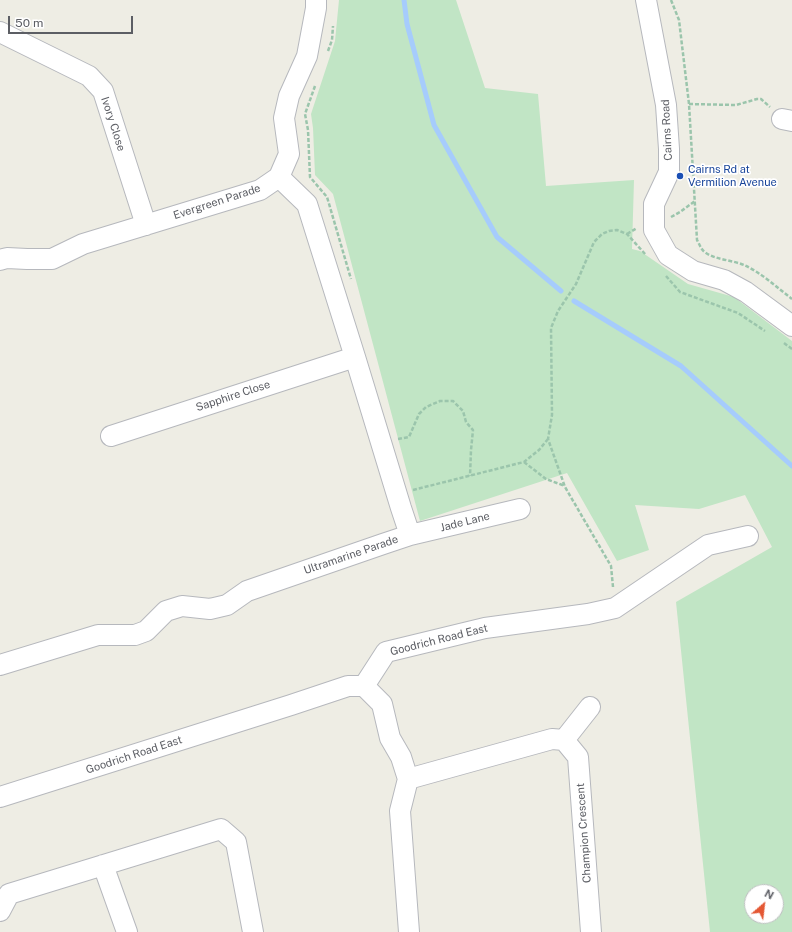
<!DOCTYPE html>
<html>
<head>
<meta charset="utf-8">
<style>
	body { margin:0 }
	#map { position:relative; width:792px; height:932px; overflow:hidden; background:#eeede4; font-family:"Public Sans",sans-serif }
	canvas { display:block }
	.north { position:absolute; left:744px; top:884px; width:40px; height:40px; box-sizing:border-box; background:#fff; border:1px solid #bebfc1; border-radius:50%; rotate:28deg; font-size:11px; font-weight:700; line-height:16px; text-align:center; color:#5c5e64 }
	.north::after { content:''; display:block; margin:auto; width:14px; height:18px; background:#e45834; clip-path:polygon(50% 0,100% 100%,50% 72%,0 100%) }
	.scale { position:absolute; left:8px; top:16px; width:125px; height:18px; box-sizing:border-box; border:2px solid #5c5e64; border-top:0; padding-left:5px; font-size:12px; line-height:14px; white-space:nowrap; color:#5c5e64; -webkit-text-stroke:3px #fff; paint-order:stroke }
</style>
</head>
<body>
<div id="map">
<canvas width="792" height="932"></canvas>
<div class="north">N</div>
<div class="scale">50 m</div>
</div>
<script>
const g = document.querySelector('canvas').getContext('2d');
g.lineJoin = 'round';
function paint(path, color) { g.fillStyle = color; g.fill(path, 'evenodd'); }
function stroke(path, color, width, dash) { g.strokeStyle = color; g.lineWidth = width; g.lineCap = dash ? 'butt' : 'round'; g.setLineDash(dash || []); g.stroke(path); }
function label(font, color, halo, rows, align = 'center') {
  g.font = font + ' "Public Sans",sans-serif'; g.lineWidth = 3.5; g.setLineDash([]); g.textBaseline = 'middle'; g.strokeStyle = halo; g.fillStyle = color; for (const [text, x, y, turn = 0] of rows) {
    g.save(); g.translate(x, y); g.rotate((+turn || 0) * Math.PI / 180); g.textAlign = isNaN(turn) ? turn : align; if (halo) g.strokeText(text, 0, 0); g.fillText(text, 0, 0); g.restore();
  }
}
const green = new Path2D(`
	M339 0H456L485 88 538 94 546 186 634 180 632 249 640 251 688 284 734 297 792 341V932H710L676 602 772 547 745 495 699 509 635 505 649 550 617 561 567 473 420 521 333 194 315 175 313 128 311 114 335 41ZM752 892H776V916H752Z`);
const stream = new Path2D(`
	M404 0 407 24 434 125 497 237 561 291
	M574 301 681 366 792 466`);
const path = new Path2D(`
	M671 0 679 20 689 104 697 240C700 245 701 250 706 253 717 260 732 260 744 265 760 272 778 288 792 299
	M328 51 332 40 333 26
	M315 86 305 114 308 130 310 177 327 197 351 279
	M689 104 736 105 757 99H761L770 107
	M671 217 680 212 695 201
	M627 234 637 228
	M666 276 680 292 738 313 765 331
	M784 343 792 349
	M398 439 409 437 419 414 426 407 440 401H453L463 411 466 422 473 430 471 450 470 476
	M524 462 546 479 565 486
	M413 490 524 462 539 450 548 439
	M613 587 611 566 565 487 548 439 552 415 551 328 558 311 576 284 594 242 602 234 609 231 617 230 627 234 646 255`);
const minor = new Path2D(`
	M646 0 666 105 669 149V172L654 204V230L668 255 693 271 724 280 746 292 792 326
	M0 32 89 76 103 91 146 225
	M782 119 792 121
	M0 260 7 258 27 259H52L83 244 260 190 279 177 289 154 284 118 289 96 307 56 316 8V0
	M111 436 355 357
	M410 535 520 509
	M0 665 98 635H135L146 631 166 611 182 606 210 609 227 605 247 591 383 544 410 535 401 508 355 357 307 204 279 177
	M364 686 386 652 485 628 588 614 615 608 708 545 748 536
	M364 686 382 704 390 738 401 757 408 779 400 811 409 932
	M564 740 590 707
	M408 779 552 739 564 740 578 757 591 932
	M0 797 291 705 348 686H364
	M103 865 127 932
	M0 911 9 894 221 829 236 842 253 932`);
const markers = [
	[680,176,4,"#1a4fb4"]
];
const streetNames = [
	["Ivory Close",113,124,72],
	["Cairns Road",667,130,-93],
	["Evergreen Parade",217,202,-18],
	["Sapphire Close",233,396,-18],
	["Jade Lane",465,522,-14],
	["Ultramarine Parade",351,555,-19],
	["Goodrich Road East",439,640,-14],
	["Goodrich Road East",134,755,-18],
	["Champion Crescent",584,833,-94]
];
const transitNames = [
	["Cairns Rd at",688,170],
	["Vermilion Avenue",688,183]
];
paint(green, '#c1e5c5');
stroke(stream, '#a6ccfc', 5);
stroke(minor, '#b6b8bd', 22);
stroke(path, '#9bc5ac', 2.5, [4, 2]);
stroke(minor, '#fff', 20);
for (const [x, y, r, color] of markers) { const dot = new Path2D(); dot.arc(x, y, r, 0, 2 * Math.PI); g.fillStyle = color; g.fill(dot); stroke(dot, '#fff', 1.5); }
label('11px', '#5c5e64', '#fff', streetNames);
label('11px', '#164399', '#fff', transitNames, 'left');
</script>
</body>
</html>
